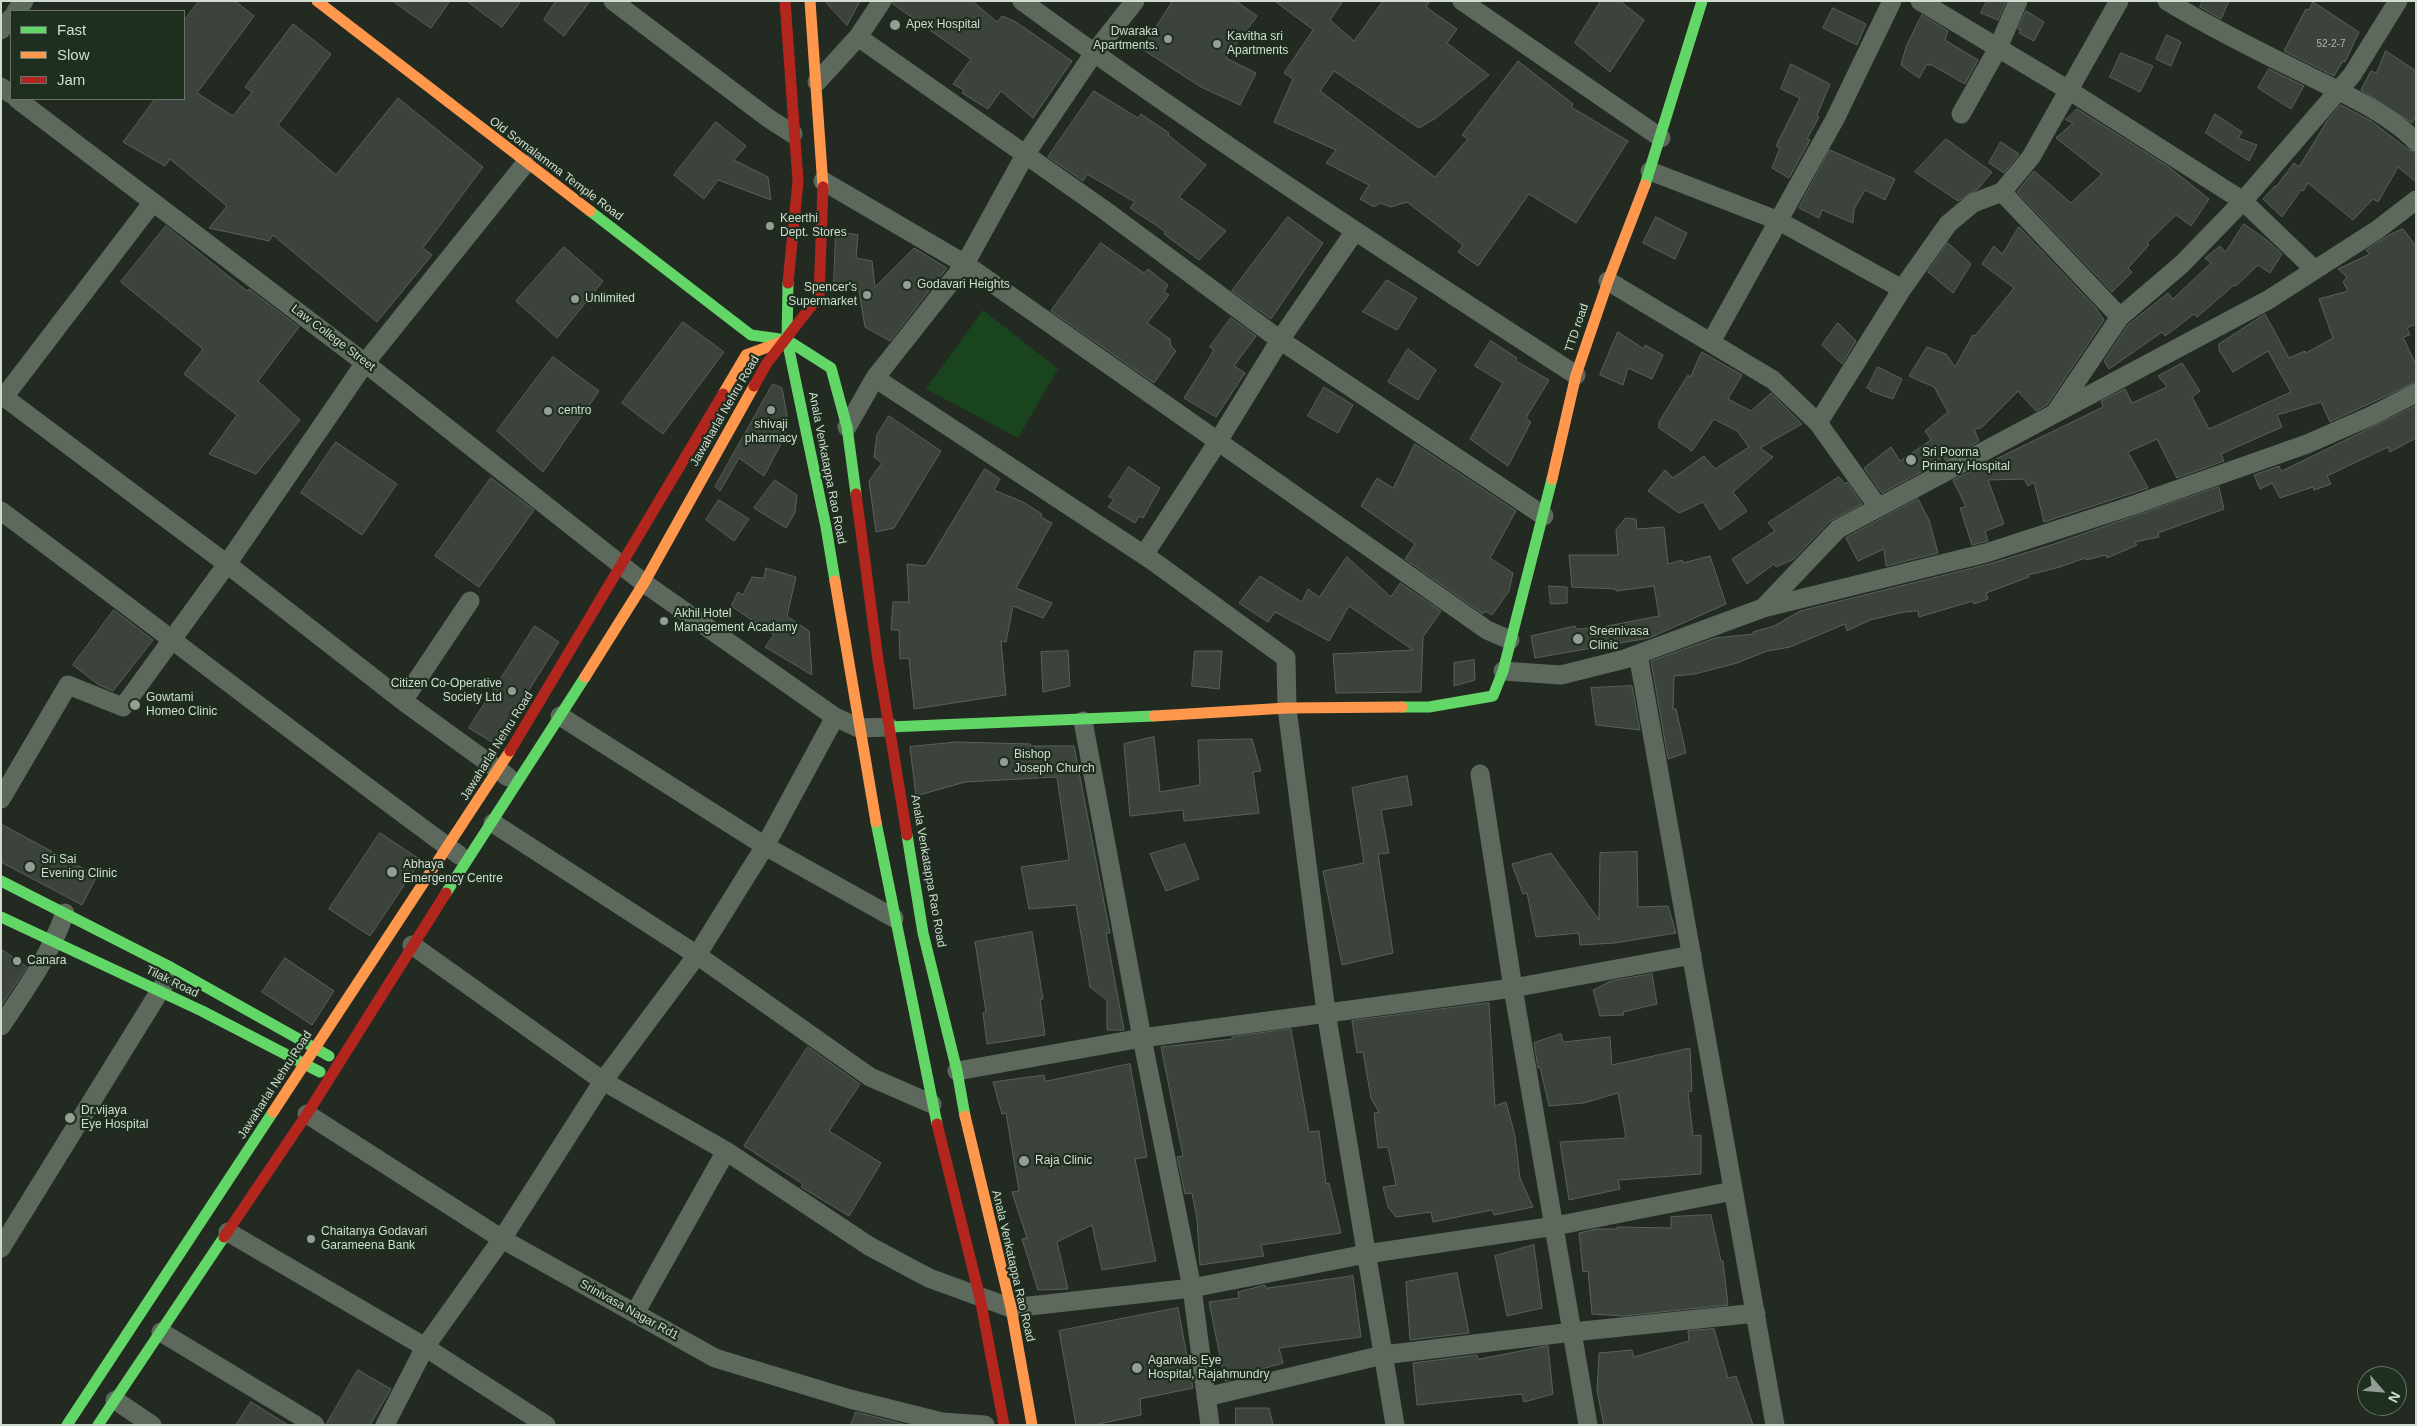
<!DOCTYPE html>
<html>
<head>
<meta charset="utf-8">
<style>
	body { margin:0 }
	#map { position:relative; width:2417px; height:1426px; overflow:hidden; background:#222a22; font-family:Arial,sans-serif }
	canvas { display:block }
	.frame { position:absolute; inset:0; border:2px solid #d2ddd2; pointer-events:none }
	.legend { position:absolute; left:10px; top:10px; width:175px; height:90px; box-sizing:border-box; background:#1e2e1f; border:1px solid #667467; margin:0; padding:6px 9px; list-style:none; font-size:15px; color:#d2ddd2 }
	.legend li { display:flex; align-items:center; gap:10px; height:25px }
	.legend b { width:25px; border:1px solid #667467 }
	.north { position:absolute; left:2357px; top:1366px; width:50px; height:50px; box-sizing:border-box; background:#1e2e1f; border:1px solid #667467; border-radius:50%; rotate:117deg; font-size:14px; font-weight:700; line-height:20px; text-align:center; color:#d2ddd2 }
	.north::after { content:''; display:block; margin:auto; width:18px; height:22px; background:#949e94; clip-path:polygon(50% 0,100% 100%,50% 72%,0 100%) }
</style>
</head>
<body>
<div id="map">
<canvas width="2417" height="1426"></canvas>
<div class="frame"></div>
<ul class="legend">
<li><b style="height:6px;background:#63d668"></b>Fast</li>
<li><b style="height:6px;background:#ff974d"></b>Slow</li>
<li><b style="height:6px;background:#b3261e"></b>Jam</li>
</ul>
<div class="north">N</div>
</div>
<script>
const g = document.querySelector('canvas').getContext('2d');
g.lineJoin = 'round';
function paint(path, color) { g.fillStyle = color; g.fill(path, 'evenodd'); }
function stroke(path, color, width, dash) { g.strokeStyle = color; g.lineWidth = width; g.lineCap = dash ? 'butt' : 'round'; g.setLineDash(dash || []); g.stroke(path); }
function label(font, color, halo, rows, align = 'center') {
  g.font = font + ' Arial,sans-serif'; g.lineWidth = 4.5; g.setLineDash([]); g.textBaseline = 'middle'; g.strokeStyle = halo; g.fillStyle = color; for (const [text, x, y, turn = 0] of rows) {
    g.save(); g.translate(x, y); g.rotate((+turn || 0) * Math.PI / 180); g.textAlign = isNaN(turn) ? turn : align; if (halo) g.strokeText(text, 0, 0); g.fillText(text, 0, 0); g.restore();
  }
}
const green = new Path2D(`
	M983 310 1058 369 1018 438 926 389Z`);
const building = new Path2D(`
	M199 1H235L254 16 197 93 233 116 252 92 245 87 293 24 331 54 278 125 336 175 398 98 483 167 423 248 432 255 377 322 273 235 269 241 209 228 227 206 170 159 165 166 123 142 155 99H184V21Z
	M393 1H450L431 28Z
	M467 1H521L502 27Z
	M556 1H590L564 36 544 20Z
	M825 1H860L847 25Z
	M893 1H972L997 22 1002 16 1016 22 1072 61 1033 118 1001 91 988 109 962 93 964 90 953 84 971 59 893 4Z
	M1173 1H1236L1257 16 1226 58 1256 73 1240 105 1201 87 1142 49Z
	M1275 1H1343L1330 20 1354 41 1383 1H1430L1426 7 1457 29 1447 43 1489 75 1436 118 1419 128 1334 71 1320 91 1435 177 1468 139 1462 135 1518 61 1573 104 1571 107 1628 141 1576 223 1529 194 1478 266 1458 252 1463 245 1407 202 1391 207 1380 203 1374 207 1360 199 1369 185 1326 163 1336 150 1274 122 1293 79 1284 73 1313 30Z
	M1601 1H1620L1644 20 1610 72 1575 43Z
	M1987 1H2006L1998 20 1981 13Z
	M2203 1H2229L2221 19 2200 7Z
	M2313 2 2359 32 2345 62 2343 61 2334 76 2284 51 2306 9 2309 10Z
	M1833 8 1866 24 1857 45 1823 28Z
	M2026 11 2044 22 2034 41 2019 33 2021 30 2018 29Z
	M1922 15 1948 31 1945 40 1978 60 1965 84 1930 64 1929 66 1927 64 1919 78 1901 65 1906 47Z
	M2167 35 2181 42 2171 66 2156 59Z
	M2386 51 2416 71V116L2412 123 2361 90 2371 71 2376 73Z
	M2121 53 2153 66 2140 92 2110 77Z
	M1791 64 1830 84 1817 115 1819 117 1807 139 1810 140 1789 178 1772 168 1780 148 1776 146 1800 98 1781 89Z
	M2269 69 2304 86 2291 109 2258 88Z
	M1094 91 1138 118 1141 114 1169 133 1168 135 1206 165 1179 197 1226 231 1199 260 1164 234 1166 232 1130 208 1135 202 1087 174 1083 181 1048 157Z
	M2341 105 2371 121 2409 150 2416 153V182L2398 167 2378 202 2373 199 2353 220 2308 183 2303 191 2301 190 2282 217 2263 199 2275 186 2276 187 2294 163 2299 167 2327 121Z
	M2077 109 2169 167 2209 199 2191 226 2176 215 2147 243 2149 245 2128 268 2132 272 2112 292 2017 192 2034 171 2071 203 2102 174 2056 138 2073 123 2066 120Z
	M2215 114 2242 132 2238 138 2257 145 2249 161 2206 133Z
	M716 122 746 146 734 160 768 177 771 200 718 180 704 199 674 175Z
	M1946 139 1992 172 1978 189 1958 201 1915 172Z
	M2001 142 2019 154 2004 173 1989 163Z
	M1830 150 1895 179 1885 200 1865 190 1854 209 1853 223 1822 210 1819 218 1799 208Z
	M1288 217 1323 243 1271 319 1232 291Z
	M1656 217 1687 233 1675 259 1643 243Z
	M2244 224 2268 241 2282 254 2270 273 2258 265 2236 286 2234 285 2197 317 2194 314 2165 336 2162 332 2109 369 2104 361 2128 325 2168 293 2173 299 2211 263 2205 258 2220 246 2225 252Z
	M166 226 247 291 249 289 299 327 258 381 300 420 256 474 209 454 237 415 184 374 203 349 121 282Z
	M2019 227 2096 308 2104 320 2047 405 2036 411 2018 391 1981 428 1974 429 1979 441 1945 460 1943 457 1923 471 1882 493 1864 468 1891 447 1900 461 1931 440 1925 431 1948 412 1934 387 1909 376 1927 347 1946 354 1955 367 1973 335 1975 336 2014 288 1982 264 1994 246 2002 254Z
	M2403 229 2416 246V324L2407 328 2410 335 2403 337 2416 365V382L2330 422 2321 402 2277 415 2282 427 2221 454 2224 461 2177 478 2157 439 2128 452 2148 488 2044 522 2034 482 2028 486 2024 479 1988 480 2004 524 1985 531 1988 541 1972 545 1960 508 1966 507 1953 480 2103 407 2101 401 2125 389 2132 403 2167 387 2158 376 2182 363 2200 391 2192 397 2209 429 2291 392 2268 351 2233 372 2219 350V344L2265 314 2289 358 2305 351 2306 353 2333 338 2319 299 2348 291 2343 282 2347 277 2338 269 2370 254 2366 250 2389 235Z
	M836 231 858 235 856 258 872 261 875 287 914 248 947 268 890 341 865 327 859 291 834 285Z
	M1101 243 1144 273 1148 269 1168 285 1164 292 1169 295 1147 323 1170 339 1171 346 1176 351 1154 383 1051 311Z
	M1948 243 1971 264 1953 293 1928 272Z
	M564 247 603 281 557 338 516 301Z
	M1387 280 1417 298 1397 330 1363 312Z
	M1231 318 1256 336 1234 366 1245 373 1216 417 1184 398 1214 350 1210 347Z
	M683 322 724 352 663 434 622 403Z
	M1838 323 1856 341 1842 364 1822 345Z
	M1618 332 1644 349 1645 345 1663 355 1652 379 1628 368 1623 385 1600 375Z
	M1491 341 1517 358 1516 361 1549 380 1526 418 1531 422 1508 466 1470 439 1503 383 1475 366Z
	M1408 349 1436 370 1418 400 1388 382Z
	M1702 352 1742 375 1728 399 1751 411 1771 393 1802 424 1760 448 1773 457 1733 492 1747 511 1720 530 1703 502 1679 513 1648 491 1665 470 1673 478 1704 456 1715 469 1749 447 1737 431 1714 419 1692 451 1659 428V422L1688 375 1690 377Z
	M553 357 599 391 543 472 497 431Z
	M1878 367 1902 379 1893 399 1870 391 1871 389 1867 388Z
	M773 384 782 388 788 421 784 438 764 476 739 458 720 491 715 487Z
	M1324 387 1353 405 1338 433 1308 416Z
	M2416 406V438L2390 452 2388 447 2327 476 2331 484 2314 490 2313 487 2280 498 2272 483 2260 489 2254 475 2279 466 2281 471Z
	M889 416 941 451 894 528 876 532 869 481 882 463 874 457 877 435Z
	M336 442 397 484 362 535 301 493Z
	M1415 444 1516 511 1490 558 1513 573 1509 591 1492 615 1485 611 1483 614 1405 559 1415 544 1361 506 1377 478 1393 488Z
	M1129 467 1160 488 1143 518 1139 516 1135 523 1108 507 1114 499 1109 497Z
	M985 469 1000 479 994 490 1023 502 1042 514 1041 517 1052 523 1016 588 1052 603 1043 618 1013 606 1006 642 1001 641 1006 695 914 709 909 658 900 659 899 630H891L893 602H909L907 564 925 566Z
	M1839 477 1845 484 1847 482 1862 504 1830 521 1794 559 1776 567 1774 564 1747 584 1732 559 1775 531 1768 523Z
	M491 478 534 510 479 587 435 556Z
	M775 480 797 495 795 513 786 528 754 508Z
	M2219 487 2224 509 2158 533 2159 537 2135 542 2137 545 2107 558 2106 555 2086 560 2085 558 2060 567 2028 575 2029 577 1986 593 1988 599 1974 604 1973 601 1919 617 1918 611 1904 612 1870 620 1847 631 1845 624 1790 647 1767 651 1737 663 1695 674 1674 676 1673 709H1676L1686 753 1668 759 1651 661 1715 638 1754 634 1753 632 1774 626 1800 611 1989 564 2051 545Z
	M1918 499 1929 520 1938 553 1886 566 1884 549 1858 561 1846 538Z
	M719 500 749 519 734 541 706 520Z
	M1626 518 1636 519 1637 529 1664 527 1668 564 1682 560 1683 563 1710 556 1726 604 1649 638 1535 658 1531 636 1575 626 1576 629 1597 628 1659 616 1654 586 1616 591V589L1572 587 1569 555H1618L1616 530Z
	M1347 557 1391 597 1400 583 1441 611 1423 637 1421 692 1336 693 1333 654 1413 650 1349 606 1329 641 1275 612 1268 622 1239 603 1260 576 1302 602 1308 589 1319 597Z
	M766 568 796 577 787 616 809 631 812 675 765 647 774 635 731 606 738 592 743 595 752 577 764 578Z
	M1549 586 1567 587V603L1551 604Z
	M114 610 153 640 113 691 99 685 73 665Z
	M535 626 559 642 495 744 469 728Z
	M1068 651 1070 686 1043 692 1041 652Z
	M1195 651H1222L1219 689 1192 686Z
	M1474 660 1475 680 1454 686V663Z
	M1632 686 1640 730 1596 725 1591 688Z
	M1154 737 1160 792 1200 785 1198 740 1252 739 1261 771 1253 772 1259 813 1184 821 1183 810 1130 816 1124 744Z
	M956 742 1030 744 1031 746H1074L1110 933H1106L1124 1030H1107V1000L1090 987 1076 905 1029 909 1021 867 1069 860 1057 777 965 782 916 796 910 747Z
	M1407 776 1412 805 1381 810 1389 853 1378 854 1393 953 1342 965 1323 871 1364 863 1352 788Z
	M1 824 97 876 82 905 1 862Z
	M380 833 421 860 370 936 329 909Z
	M1185 844 1199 879 1166 891 1150 854Z
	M1637 852 1638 907 1668 906 1676 933 1615 943 1580 945 1579 933 1536 937 1527 893 1523 894 1512 864 1551 853 1599 920 1600 853Z
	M1032 932 1043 999H1040L1045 1035 987 1044 983 1013 986 1012 975 942Z
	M1 949 27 967 1 1006Z
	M285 958 334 991 312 1025 262 992Z
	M1652 974 1657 1004 1623 1012 1624 1015 1600 1016 1593 990 1611 981Z
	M1489 1003 1495 1106 1506 1102 1515 1136 1520 1178 1533 1207 1494 1215 1492 1210 1433 1222 1431 1212 1396 1217 1388 1207 1383 1187 1396 1185 1388 1147 1378 1148 1374 1113 1379 1112 1371 1098 1363 1052 1357 1053 1352 1021Z
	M1291 1029 1309 1132 1319 1131 1326 1184 1329 1183 1341 1233 1261 1245 1264 1256 1200 1265 1197 1219 1192 1193 1185 1194 1180 1170 1177 1157 1183 1156 1161 1047 1232 1039V1037Z
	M1561 1034 1563 1042 1610 1037 1612 1065 1690 1048 1692 1091 1688 1092 1693 1136 1701 1135V1174L1618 1180 1620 1189 1569 1200 1560 1142 1626 1138 1618 1093 1584 1103 1549 1106 1540 1067 1538 1068 1534 1043Z
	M808 1047 860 1084 829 1131 881 1163 849 1216 801 1187 803 1184 744 1146Z
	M1130 1064 1147 1157 1135 1159 1156 1261 1102 1270 1092 1225 1057 1242 1068 1289 1038 1290 1022 1239 1027 1238 1012 1192 1019 1191 1006 1113 1002 1114 993 1082 1044 1075 1045 1081Z
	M1711 1215 1721 1261H1723L1728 1305 1623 1316 1592 1314 1588 1271 1583 1272 1579 1233 1596 1229H1617V1227L1671 1228V1217Z
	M1534 1245 1542 1308 1507 1316 1495 1256Z
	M1457 1273 1469 1333 1410 1340 1406 1282Z
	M1353 1276 1361 1337 1279 1348 1283 1363 1251 1372 1252 1375 1225 1381 1209 1302 1239 1298 1238 1292 1265 1285 1266 1288Z
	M1178 1308 1193 1388 1140 1399 1141 1415 1094 1425H1076L1059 1331Z
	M1714 1329 1728 1378 1736 1376 1753 1425H1604L1597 1391 1599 1353 1632 1350 1634 1357 1689 1341 1688 1331Z
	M1548 1346 1553 1394 1524 1402 1522 1394 1417 1405 1413 1363 1477 1355 1478 1359Z
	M358 1370 391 1389 370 1425H326Z
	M251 1402 288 1425H236Z
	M1236 1408H1269L1273 1425H1236Z
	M856 1412 907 1425H851Z`);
const street = new Path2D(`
	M613 1 768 118 793 134
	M1022 1C1202 132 1389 254 1576 375
	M1462 1 1661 138
	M1920 1 2070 91 2243 201 2315 270
	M2167 1C2210 27 2254 49 2299 71 2334 89 2390 113 2416 142
	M16 11 24 1
	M1 30 11 18
	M858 37 1103 209 1280 340 1544 516
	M817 82 858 37 882 1
	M1 87 11 94
	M17 99 365 363 644 583 835 717 859 728 889 727
	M1961 114 1998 48 2018 1
	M1650 171 1779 221 1902 289
	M823 181 965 264 1487 630 1510 640
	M2002 192 2120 317
	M153 202 4 397 227 564 403 701 508 777
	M1608 281 1773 380 1818 423 1878 507
	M1711 342 1835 119 1892 1
	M875 378 1153 561 1286 658 1287 708 1326 1012 1395 1425
	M2055 413 2120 317 2182 264 2243 201 2352 75 2398 1
	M1818 423 1902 289 1948 224 1973 203 2002 192 2031 157 2119 1
	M847 427 875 378 965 264 1025 155 1094 53 1135 1
	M1 511C154 625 305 742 459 855
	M1144 555 1217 443 1280 340 1355 231
	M1763 608 1986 553 2131 506 2307 444 2371 416 2416 393
	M1638 654 1775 1425
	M1503 671 1561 675 1625 659 1763 608 1838 529 2268 300 2377 230 2416 200
	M403 701 470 601
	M560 716 765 846 894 918
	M1083 721 1142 1038 1192 1288 1210 1425
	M1480 774 1513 988 1588 1425
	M1 799 68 685 123 707 227 564 365 363 525 164
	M493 823 697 955 870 1077 932 1104
	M412 945 603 1081 726 1151 869 1246 929 1278 1011 1308 1192 1288 1366 1254 1555 1226 1733 1191
	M1 1026C26 989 50 955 65 913
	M957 1071 1142 1038 1513 988 1692 955
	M307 1114 502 1239 715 1358 850 1399 942 1422 985 1425
	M228 1232 425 1347 546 1425
	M1 1248 166 981
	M635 1313 726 1151
	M161 1332 315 1425
	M1206 1397 1383 1355 1573 1332 1756 1313
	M115 1400 152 1425
	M385 1425 425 1347 502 1239 603 1081 697 955 765 846 835 717`);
const fast = new Path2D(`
	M1645 185 1702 1
	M590 211 751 335 787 340 831 368 847 427 856 494
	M788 283 787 340 826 527 835 581
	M1402 707H1429L1493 696 1503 671 1552 479
	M889 727 1154 716
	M876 822 937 1124
	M907 835 923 933 957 1071 965 1116
	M1 881 172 968 329 1056
	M446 893 585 677
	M1 917 202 1011 320 1072
	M67 1425 273 1112
	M98 1425 224 1237`);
const slow = new Path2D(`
	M317 1 590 211
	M810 1 823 187
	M723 394 746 355 784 341
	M1552 479 1576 375 1608 281 1645 185
	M835 581 876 822
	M585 677 644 583 754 386
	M1154 716 1287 708 1402 707
	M273 1112 510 751
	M965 1116 1011 1308 1032 1425`);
const jam = new Path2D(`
	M785 1 798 181 788 283
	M754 386 767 363 819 296 823 187
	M856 494 878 660 907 835
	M510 751 723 394
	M937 1124 980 1298 1004 1425
	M224 1237 307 1114 446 893`);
const markers = [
	[895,25,6,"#949e94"],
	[1168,39,5,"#949e94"],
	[1217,44,5,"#949e94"],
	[770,226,5,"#949e94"],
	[907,285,5,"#949e94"],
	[867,295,5,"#949e94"],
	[575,299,5,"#949e94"],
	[771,410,5,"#949e94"],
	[548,411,5,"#949e94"],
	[1911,460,6,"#949e94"],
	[664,621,5,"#949e94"],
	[1578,639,6,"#949e94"],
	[512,691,5,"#949e94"],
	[135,705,6,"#949e94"],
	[1004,762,5,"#949e94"],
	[30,867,6,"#949e94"],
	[392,872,6,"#949e94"],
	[17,961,5,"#949e94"],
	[70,1118,6,"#949e94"],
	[1024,1161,6,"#949e94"],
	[311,1239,5,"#949e94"],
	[1137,1368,6,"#949e94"]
];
const numberNames = [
	["52-2-7",2331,44]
];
const poiNames = [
	["Apex Hospital",906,25],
	["Dwaraka",1158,32,"right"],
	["Apartments.",1158,46,"right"],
	["Kavitha sri",1227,37],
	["Apartments",1227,51],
	["Keerthi",780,219],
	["Dept. Stores",780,233],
	["Godavari Heights",917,285],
	["Spencer's",857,288,"right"],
	["Supermarket",857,302,"right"],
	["Unlimited",585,299],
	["centro",558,411],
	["shivaji",771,425,"center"],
	["pharmacy",771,439,"center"],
	["Sri Poorna",1922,453],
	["Primary Hospital",1922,467],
	["Akhil Hotel",674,614],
	["Management Acadamy",674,628],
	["Sreenivasa",1589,632],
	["Clinic",1589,646],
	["Citizen Co-Operative",502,684,"right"],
	["Society Ltd",502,698,"right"],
	["Gowtami",146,698],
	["Homeo Clinic",146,712],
	["Bishop",1014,755],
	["Joseph Church",1014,769],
	["Sri Sai",41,860],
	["Evening Clinic",41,874],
	["Abhaya",403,865],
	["Emergency Centre",403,879],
	["Canara",27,961],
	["Dr.vijaya",81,1111],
	["Eye Hospital",81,1125],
	["Raja Clinic",1035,1161],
	["Chaitanya Godavari",321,1232],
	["Garameena Bank",321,1246],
	["Agarwals Eye",1148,1361],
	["Hospital, Rajahmundry",1148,1375]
];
const streetNames = [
	["Old Somalamma Temple Road",556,169,37],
	["TTD road",1577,328,-71],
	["Law College Street",333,338,37],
	["Jawaharlal Nehru Road",725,411,-60],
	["Anala Venkatappa Rao Road",827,468,79],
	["Jawaharlal Nehru Road",497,746,-58],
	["Anala Venkatappa Rao Road",928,871,80],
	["Tilak Road",172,982,26],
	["Jawaharlal Nehru Road",275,1085,-57],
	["Anala Venkatappa Rao Road",1013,1266,77],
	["Srinivasa Nagar Rd1",629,1310,29]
];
paint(green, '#19441e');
paint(building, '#3c423c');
stroke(building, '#5a615a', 1);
stroke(street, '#5c695c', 19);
stroke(fast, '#63d668', 11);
stroke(slow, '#ff974d', 11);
stroke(jam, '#b3261e', 11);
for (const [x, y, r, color] of markers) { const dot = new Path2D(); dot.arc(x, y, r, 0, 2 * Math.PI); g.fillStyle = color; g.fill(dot); stroke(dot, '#1e2e1f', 2); }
label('10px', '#acb6ac', null, numberNames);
label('12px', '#d2ddd2', '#1e2e1f', poiNames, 'left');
label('12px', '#d2ddd2', '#1e2e1f', streetNames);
</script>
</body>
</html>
